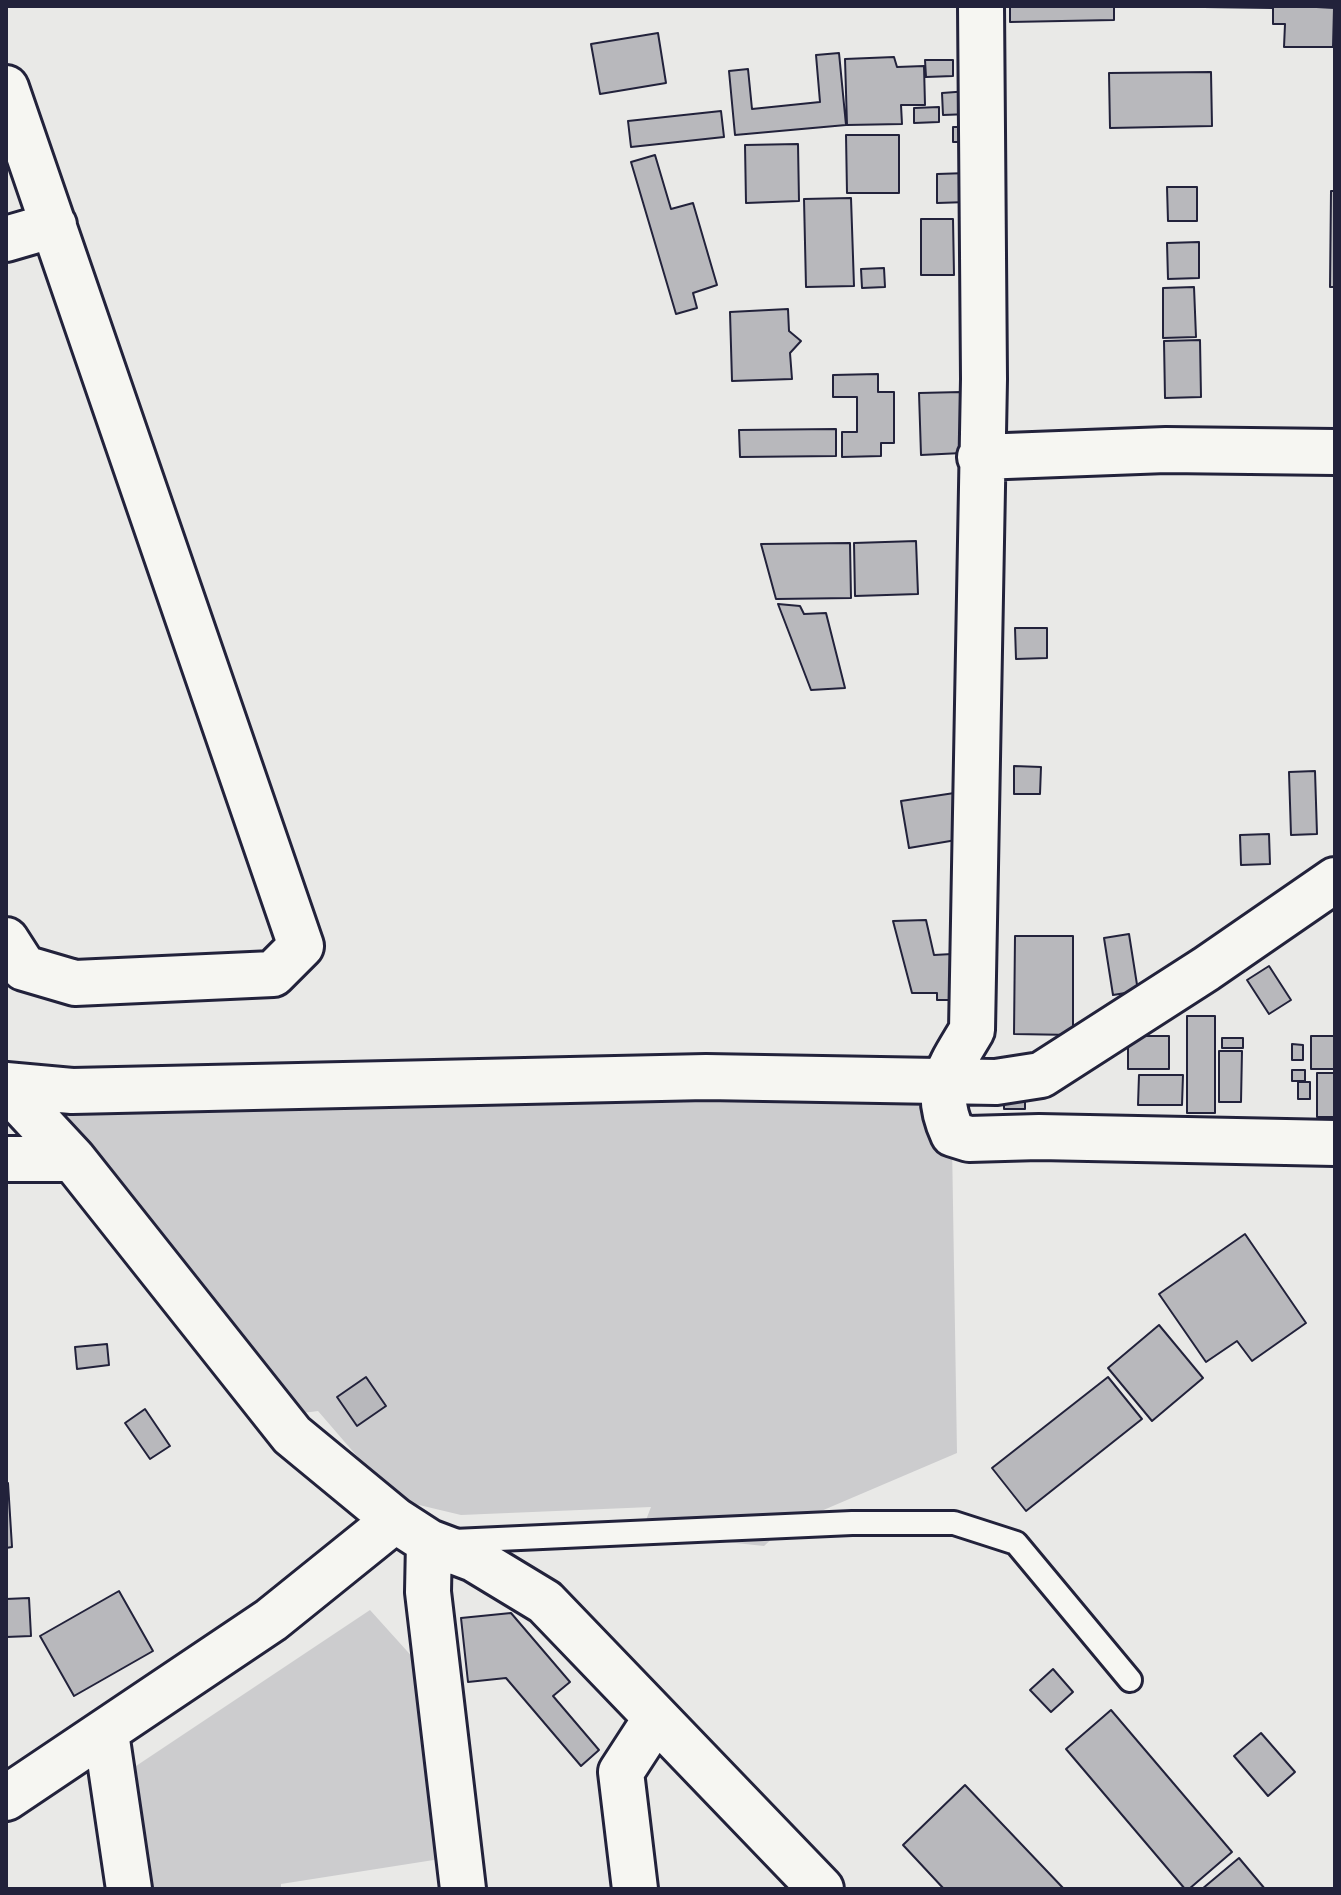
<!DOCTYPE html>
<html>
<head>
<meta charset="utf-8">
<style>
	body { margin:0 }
	#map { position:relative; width:1341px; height:1895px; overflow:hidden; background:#e9e9e7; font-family:Itim,sans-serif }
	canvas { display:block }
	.frame { position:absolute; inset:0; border:8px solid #22223b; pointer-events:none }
</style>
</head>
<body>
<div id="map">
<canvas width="1341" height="1895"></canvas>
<div class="frame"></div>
</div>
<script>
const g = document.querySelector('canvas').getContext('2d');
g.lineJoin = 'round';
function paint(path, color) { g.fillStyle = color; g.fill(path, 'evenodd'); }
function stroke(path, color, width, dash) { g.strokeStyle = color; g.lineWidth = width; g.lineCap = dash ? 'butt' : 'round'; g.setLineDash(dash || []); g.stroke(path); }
const green = new Path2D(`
	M913 1097 952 1143 957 1453 786 1526 764 1546 641 1533 651 1507 461 1515 394 1499 318 1411 288 1415 54 1109 260 1101Z
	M370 1610 416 1661 440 1859 281 1884V1889H152L136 1766Z`);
const building = new Path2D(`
	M1010 6H1114V20L1010 22Z
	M1299 6 1334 8 1333 47H1284L1285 24H1273V8L1204 7Z
	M658 33 666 83 600 94 591 44Z
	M839 53 846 125 735 135 729 71 748 69 752 109 820 102 816 55Z
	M894 57 897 67 924 66 925 105H901L902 124 847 125 845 59Z
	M925 60H953V76L926 77Z
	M1211 72 1212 126 1110 128 1109 73Z
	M969 91 970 114 943 115 942 93Z
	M939 107V122L914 123V108Z
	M721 111 724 137 631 147 628 121Z
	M953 127H972V142H953Z
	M846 135H899V193H847Z
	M798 144 799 201 746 203 745 145Z
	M655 155 671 209 693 203 717 285 693 293 697 308 676 314 631 162Z
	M968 173V202L937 203V174Z
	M1167 187H1197V221H1168Z
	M1331 191H1335V287H1330Z
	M851 198 854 286 806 287 804 199Z
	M921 219H953L954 275H921Z
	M1199 242V278L1168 279 1167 243Z
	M884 268 885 287 862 288 861 269Z
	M1194 287 1196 337 1163 338V288Z
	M788 309 789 331 801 341 790 353 792 379 732 381 730 312Z
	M1200 340 1201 397 1165 398 1164 341Z
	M878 374V392H894V443H881V456L842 457V432H857V397H833V375Z
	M961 392 962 453 921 455 919 393Z
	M836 429V456L740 457 739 430Z
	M916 541 918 594 855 596 854 543Z
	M850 543 851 598 776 599 761 544Z
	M778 604 800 606 804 614 826 613 845 688 811 690Z
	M1015 628H1047V658L1016 659Z
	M1014 766 1041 767 1040 794H1014Z
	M1315 771 1317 834 1291 835 1289 772Z
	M961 792 968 838 909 848 901 801Z
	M1269 834 1270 864 1241 865 1240 835Z
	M926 920 934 955 952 954 951 964H960L961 1000H937V993H912L893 921Z
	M1129 934 1138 991 1113 995 1104 938Z
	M1015 936H1073V1035L1014 1034Z
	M1269 966 1291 1000 1269 1014 1247 980Z
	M1187 1016H1215V1113H1187Z
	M1128 1036H1169V1069H1128Z
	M1311 1036H1334V1069H1311Z
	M1222 1038H1243V1048H1222Z
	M1292 1044 1303 1045V1060H1292Z
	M1219 1051H1242L1241 1102H1219Z
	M1292 1070H1305V1081H1292Z
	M1317 1073H1335V1117H1317Z
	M1139 1075H1183L1182 1105H1138Z
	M1298 1082H1310V1099H1298Z
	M1004 1100H1025V1109H1004Z
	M1245 1234 1306 1323 1252 1361 1237 1341 1206 1362 1159 1294Z
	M1159 1325 1203 1378 1152 1421 1108 1368Z
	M107 1344 109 1365 77 1369 75 1347Z
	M366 1377 386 1406 357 1426 337 1397Z
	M1108 1377 1142 1419 1026 1511 992 1468Z
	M145 1409 170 1446 150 1459 125 1423Z
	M8 1483 12 1547 6 1548V1484Z
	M119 1591 153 1651 74 1696 40 1636Z
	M29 1598 31 1636 6 1637V1599Z
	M511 1613 570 1682 553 1696 599 1750 581 1766 506 1678 468 1682 461 1618Z
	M1053 1669 1073 1692 1051 1712 1030 1690Z
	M1111 1710 1232 1852 1189 1889H1185L1066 1749Z
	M1261 1733 1295 1772 1268 1796 1234 1756Z
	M965 1785 1064 1889H944L903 1845Z
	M1239 1858 1265 1889H1202Z`);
const service = new Path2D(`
	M454 1541 852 1523H954L1016 1543 1130 1680`);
const minor = new Path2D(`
	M981 6 984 379 972 1030C949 1069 932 1088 953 1134L969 1139 1039 1137 1335 1143
	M6 88 301 946 273 974 75 983 24 968 6 940
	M6 239 54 225
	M980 457 1166 450 1335 452
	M6 1085 72 1091 706 1077 996 1082 1041 1075 1206 969 1335 880
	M6 1087 73 1159 292 1435 395 1520 429 1542 474 1559 545 1602 821 1889
	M6 1159H73
	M429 1542 428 1592 463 1889
	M106 1733 129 1889
	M6 1798 271 1620 395 1520
	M635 1889 621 1772 656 1718`);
paint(green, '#ccccce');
paint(building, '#b8b8bc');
stroke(building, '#22223b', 2);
stroke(service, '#22223b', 28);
stroke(minor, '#22223b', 50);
stroke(service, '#f6f6f2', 22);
stroke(minor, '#f6f6f2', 44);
</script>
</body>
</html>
